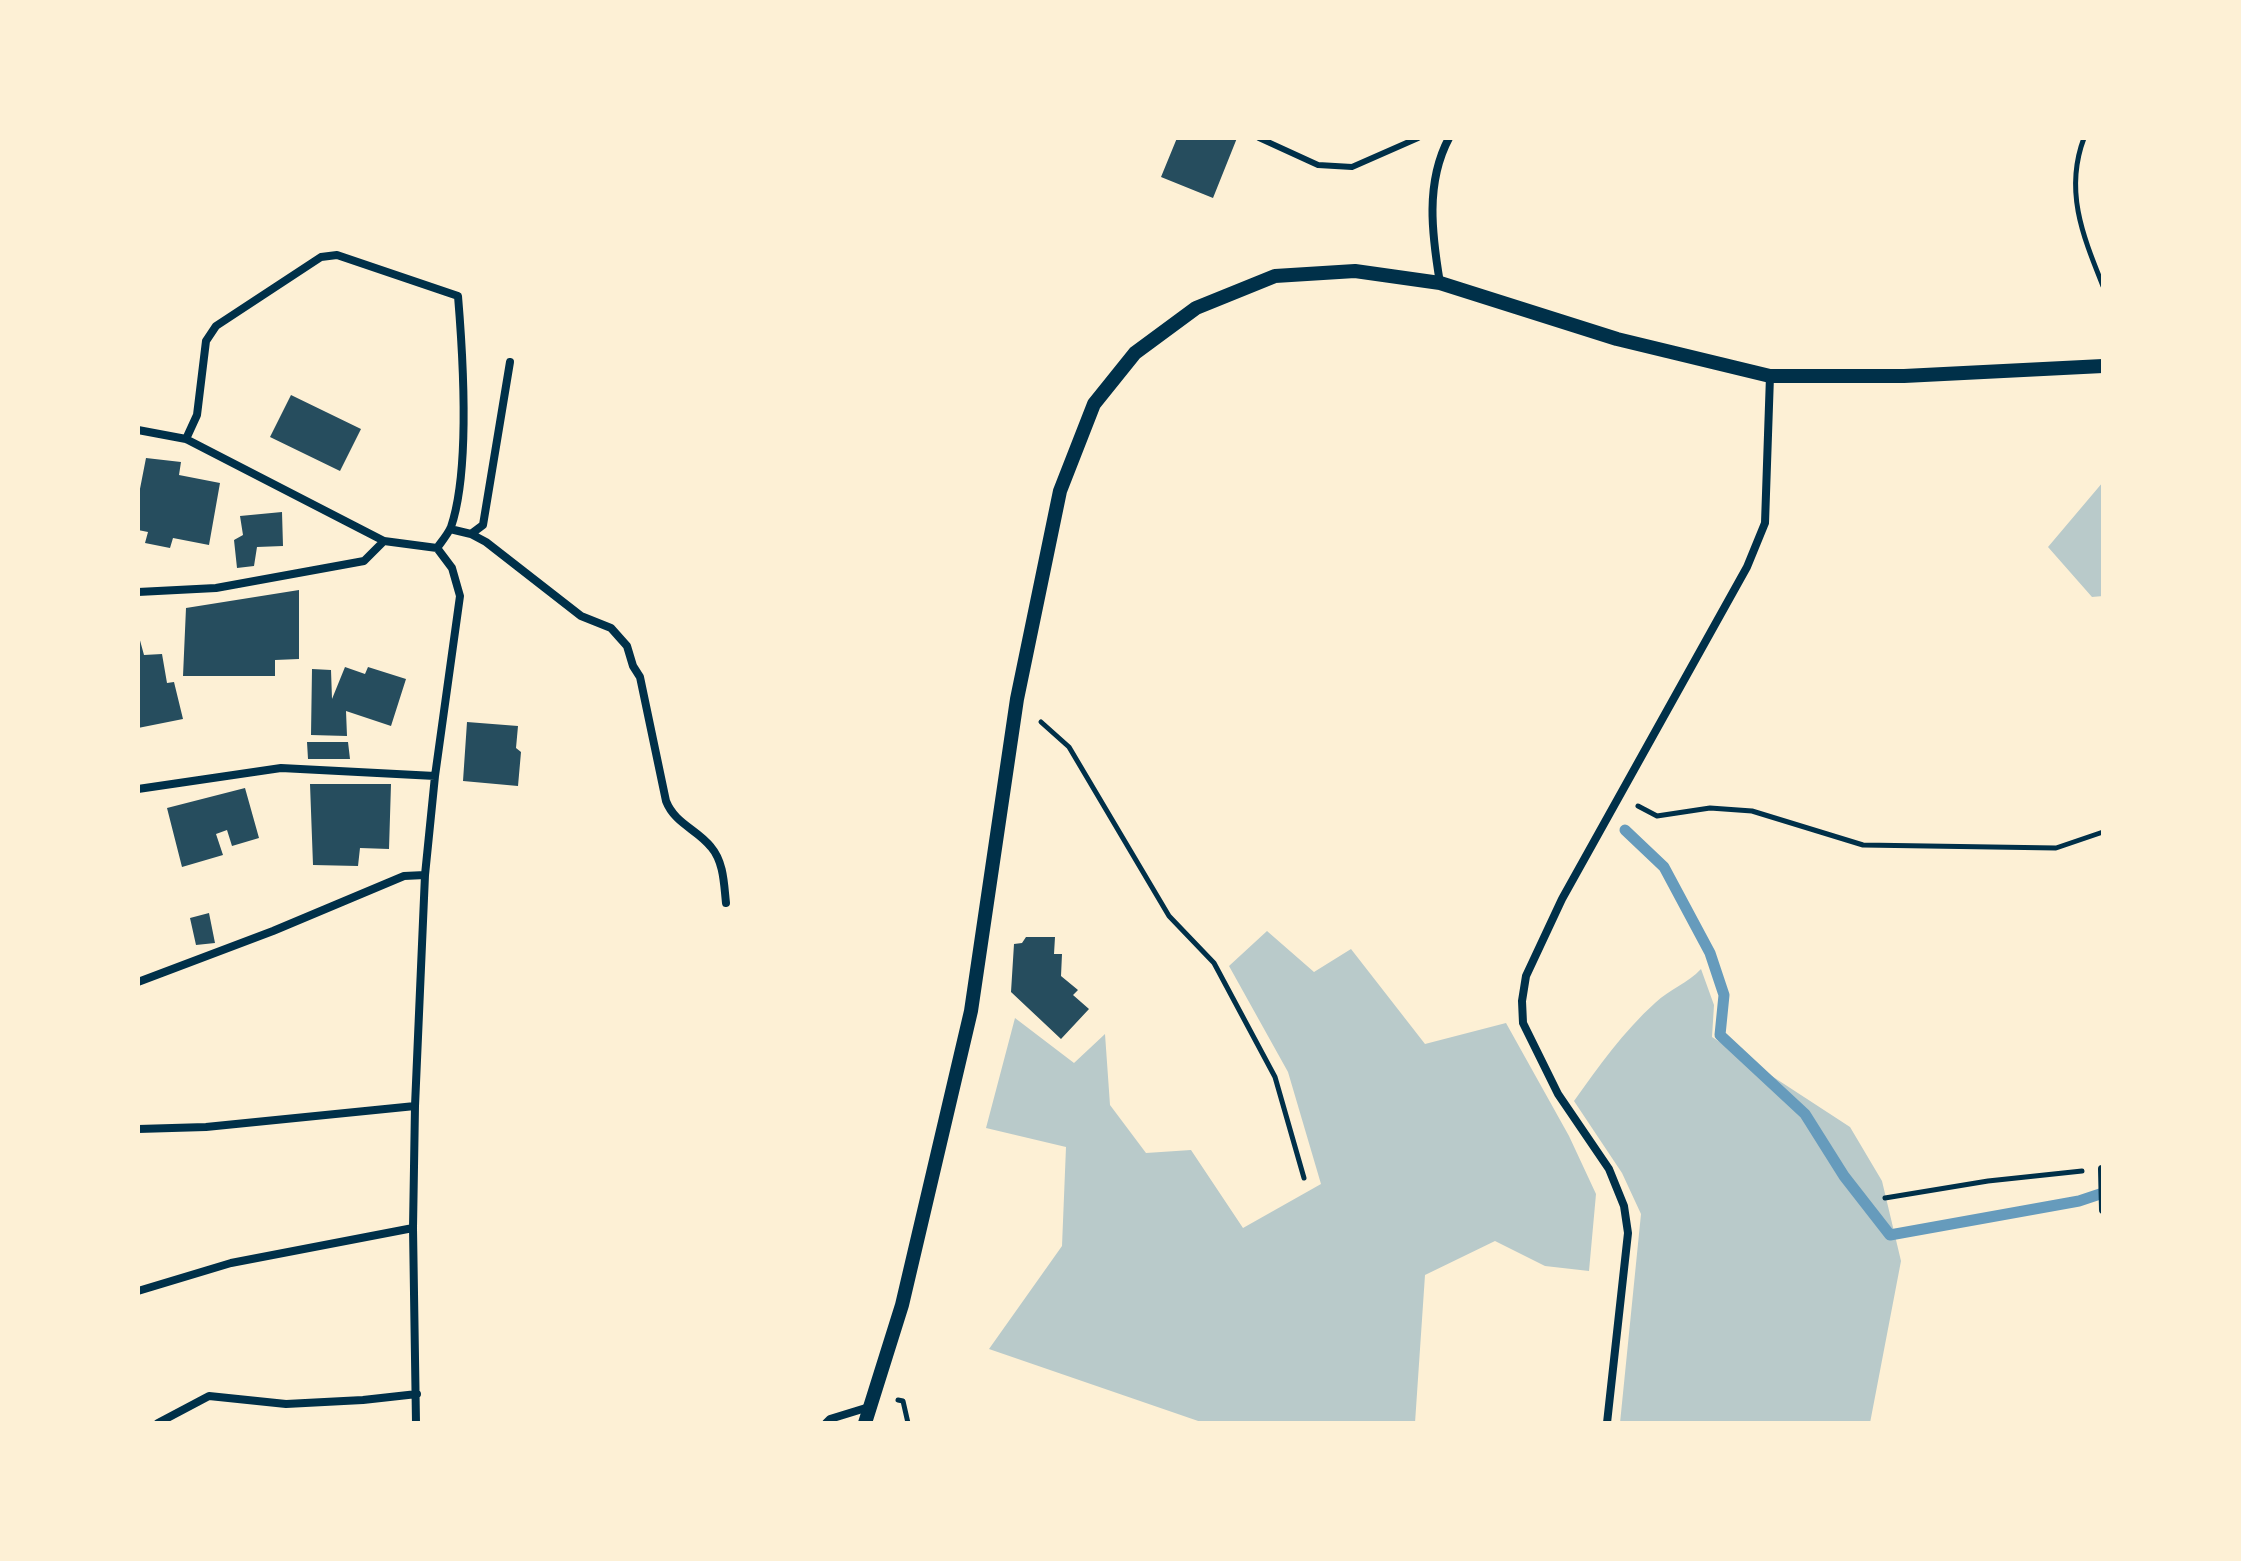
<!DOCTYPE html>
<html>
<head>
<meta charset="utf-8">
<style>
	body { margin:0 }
	#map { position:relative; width:2241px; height:1561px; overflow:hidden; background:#fdf0d5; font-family:"Space Grotesk",sans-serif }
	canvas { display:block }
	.frame { position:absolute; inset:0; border:140px solid #fdf0d5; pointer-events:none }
</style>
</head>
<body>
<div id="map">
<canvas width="2241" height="1561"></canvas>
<div class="frame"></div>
</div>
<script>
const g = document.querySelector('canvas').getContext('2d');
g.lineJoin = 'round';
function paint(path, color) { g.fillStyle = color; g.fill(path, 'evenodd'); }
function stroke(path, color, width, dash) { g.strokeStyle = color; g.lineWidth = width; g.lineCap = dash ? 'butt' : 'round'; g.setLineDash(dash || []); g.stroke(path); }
const green = new Path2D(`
	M2103 482V596L2092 597 2048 547Z
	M1267 931 1314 972 1351 949 1425 1044 1506 1023 1569 1136 1596 1194 1589 1271 1545 1266 1495 1241 1425 1275 1415 1423H1204L989 1349 1062 1246 1066 1147 986 1128 1015 1018 1074 1063 1105 1034 1110 1105 1146 1153 1191 1150 1243 1228 1321 1184 1288 1072 1229 966Z
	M1701 969 1714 1005 1712 1037 1850 1127 1882 1181 1901 1261 1870 1423H1620L1641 1214 1622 1173 1574 1101C1599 1066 1623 1032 1655 1003 1670 989 1688 983 1701 969Z`);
const stream = new Path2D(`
	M1625 830 1664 867 1710 953 1724 995 1720 1035 1805 1114 1844 1176 1890 1235 2079 1201 2103 1193`);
const building = new Path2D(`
	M1177 138H1237L1213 198 1161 177Z
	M291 395 361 429 340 471 270 437Z
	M146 458 181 462 179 475 220 483 209 545 173 538 170 548 145 543 148 532 138 530V499Z
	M282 512 283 546 257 547 254 566 237 568 234 540 243 535 240 516Z
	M299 590V659L275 660V676H183L186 608Z
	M138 633 144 655 162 654 167 683 174 682 183 719 138 728Z
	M345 667 365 674 368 667 406 679 391 726 346 711 347 736 311 735 312 669 331 670 332 699Z
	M467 722 518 726 516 748 521 752 518 786 463 781Z
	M307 742H348L350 759H308Z
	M310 784H391L389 849 360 848 358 866 313 865Z
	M245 788 259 838 232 846 227 830 216 834 223 855 182 867 167 808Z
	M209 913 215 943 196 945 190 918Z
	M1026 937H1055L1054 954H1062L1061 976 1078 990 1073 995 1089 1009 1061 1039 1011 992 1014 944 1022 943Z`);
const path = new Path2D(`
	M2084 138C2064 191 2083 236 2103 286
	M1041 722 1069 747 1169 916 1214 963 1275 1077 1304 1178
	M1638 806 1657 816 1710 808 1752 811 1863 845 2056 848 2103 832
	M1885 1198 1988 1181 2082 1171
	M898 1400 903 1401 908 1423`);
const service = new Path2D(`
	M1259 138 1318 165 1352 167 1418 138`);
const minor = new Path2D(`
	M1440 283C1432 235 1425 183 1449 138
	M138 430 186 439 384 541 437 548 452 568 460 596 435 776 425 875 415 1106 413 1228 416 1423
	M186 439 197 415 206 341 216 326 321 257 337 255 458 296C463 356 470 471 451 527 448 534 442 541 437 548
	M450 529 471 534 483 525 510 362
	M471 534 486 542 581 616 611 628 627 646 633 666 640 677 666 801C675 824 697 829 711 847 724 862 724 885 726 903
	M138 592 216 588 364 561 384 541
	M138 789 281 768 435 776
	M138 982 273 931 404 876 425 875
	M138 1129 206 1127 415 1106
	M2102 1169 2103 1210
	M138 1291 231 1263 413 1228
	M158 1423 209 1396 286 1404 363 1400 417 1394
	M826 1423 830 1419 869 1407
	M1607 1423 1628 1233 1624 1206 1609 1169 1558 1094 1523 1023 1522 1001 1526 976 1562 899 1747 567 1765 523 1770 376`);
const tertiary = new Path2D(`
	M865 1423 902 1305 971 1011 1017 699 1060 491 1094 404 1135 353 1196 308 1275 276 1355 271 1440 283 1617 339 1770 376H1904L2103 366`);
paint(green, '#b9caca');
stroke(stream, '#669bbc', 11);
paint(building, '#264d5e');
stroke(path, '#003049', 5);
stroke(service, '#003049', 6);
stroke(minor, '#003049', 8);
stroke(tertiary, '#003049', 14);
</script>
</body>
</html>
